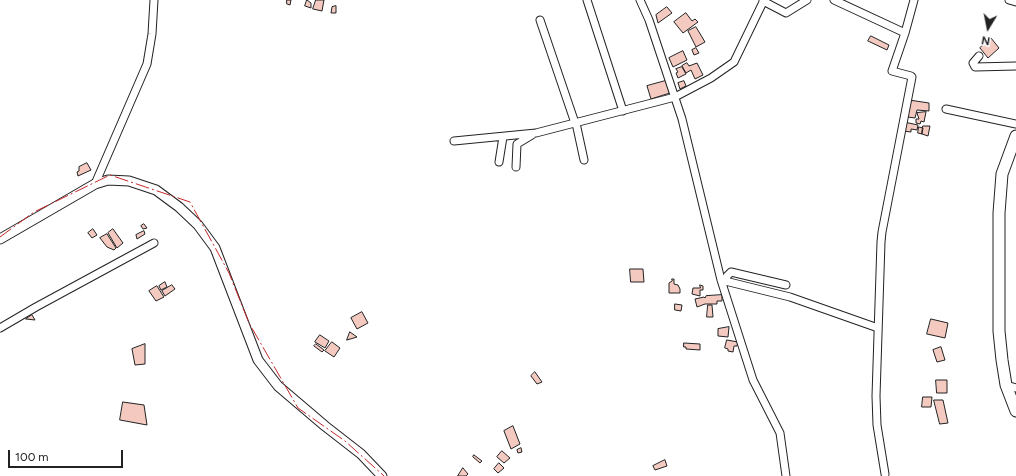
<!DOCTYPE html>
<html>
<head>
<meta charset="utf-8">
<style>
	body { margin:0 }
	#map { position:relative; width:1016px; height:476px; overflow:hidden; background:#fff; font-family:Figtree,sans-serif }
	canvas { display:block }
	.north { position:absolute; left:968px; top:8px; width:40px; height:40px; -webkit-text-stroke:3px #fff; paint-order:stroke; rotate:190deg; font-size:11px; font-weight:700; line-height:16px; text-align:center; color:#222 }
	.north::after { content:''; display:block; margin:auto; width:14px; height:18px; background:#222; clip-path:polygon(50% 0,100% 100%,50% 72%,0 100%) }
	.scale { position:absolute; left:8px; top:450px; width:115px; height:18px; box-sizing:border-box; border:2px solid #222; border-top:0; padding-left:5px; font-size:12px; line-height:14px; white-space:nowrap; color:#222; -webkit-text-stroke:3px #fff; paint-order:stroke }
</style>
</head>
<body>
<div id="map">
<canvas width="1016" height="476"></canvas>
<div class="north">N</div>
<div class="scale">100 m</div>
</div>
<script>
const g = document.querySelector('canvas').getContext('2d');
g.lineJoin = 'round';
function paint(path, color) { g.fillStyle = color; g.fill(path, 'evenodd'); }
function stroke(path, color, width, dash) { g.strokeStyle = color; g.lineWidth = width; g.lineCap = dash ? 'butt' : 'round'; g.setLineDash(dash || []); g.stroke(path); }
const building = new Path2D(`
	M287 0H291L290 5 287 4Z
	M307 0 311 3V8L305 6Z
	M316 0H324L322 11 313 9Z
	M336 6V13H331L332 7Z
	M667 7 672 13 658 23 656 15Z
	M686 13 692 21 695 19 698 22 683 33 674 22Z
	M696 27 705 42 696 47 688 31Z
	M871 36 889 45 887 50 868 41Z
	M991 38 999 48 988 58 980 48Z
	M696 48 699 53 694 55 692 50Z
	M683 51 687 60 673 67 669 58Z
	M687 63 689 66 697 63 703 75 695 79 691 70 686 73 682 66Z
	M682 67 686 74 678 78 676 73 678 72 676 69Z
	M669 80 673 92 651 99 647 86Z
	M684 81 686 86 680 89 678 83Z
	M909 100 929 103V111L917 110 915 118 907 117Z
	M926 112 924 122 921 121 920 124 916 123V119H919L917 113Z
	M904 122 918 125 917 130 911 129V132L903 131Z
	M923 126H930L928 136 922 134Z
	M919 127 923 128 922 134 918 133Z
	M87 163 91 170 78 176 77 172 79 171V167Z
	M144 224 147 228 143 229 141 226Z
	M93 229 97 235 92 238 88 233Z
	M113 229 123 243 117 248 108 233Z
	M144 231 145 234 137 239 136 235Z
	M107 234 116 248 114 250 107 247 100 238Z
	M630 269H643L644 282H631Z
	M672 279H674V284L678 285 680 289V293H669V283L672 281Z
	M165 282 167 287 161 290 159 286Z
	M172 285 175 289 165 296 162 291Z
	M700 285 703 286V290H700V296L692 294 693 288H700Z
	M157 286 164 297 156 301 149 291Z
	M722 295V301H717V304H705L697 307 695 299 704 297 705 298 706 296Z
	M675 304 682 305 681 311 675 310Z
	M708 305H712L713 317H707Z
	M362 312 368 323 357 329 351 318Z
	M32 315 35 320 26 319Z
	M931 319 948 323 945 338 927 334Z
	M729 327 728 337 718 336V329Z
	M350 332 357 337 347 340Z
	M320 335 329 341 325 348 315 342Z
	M727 340 738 342 737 346H734L733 352 728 351V349L725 348Z
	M332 342 340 348 334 357 325 351Z
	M684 343 700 344V350L686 349V347H684Z
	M145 344V364L135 365 132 349Z
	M316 344 324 350 322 352 314 346Z
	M941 347 945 360 937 362 933 350Z
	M535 372 542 382 537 384 531 376Z
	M936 380H947V393H937Z
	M923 397H932L931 407H922Z
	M934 400H943L948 423 940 424Z
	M123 402 144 405 147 425 120 420Z
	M513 426 520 444 511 449 504 431Z
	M521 448 522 452 518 453 517 450Z
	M502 451 510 458 504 463 497 457Z
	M474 455 482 461 480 463 473 457Z
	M665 460 667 466 655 470 653 466Z
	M499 463 504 468 498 473 494 469Z
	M463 468 468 474 466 476H458Z`);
const minor = new Path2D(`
	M587 0 623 111
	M640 0 649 20 682 119 721 280 753 380 780 433 786 476
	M834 0 905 33
	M1009 0 1016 2
	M763 1 786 13 807 0
	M540 20 575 123
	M979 56 973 63 975 67 1016 66
	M946 109 1016 124
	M576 123 584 160
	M454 141 536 133 675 97 711 78 734 62 764 0
	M499 162 503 137
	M516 167 517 144 532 135
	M95 184 147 64 152 34 154 0
	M721 280 790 297 878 328
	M726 281 727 276 731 272 786 285
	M0 328 36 307 154 243
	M1006 385 1016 388
	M885 474 877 425 876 396 881 242 882 232 912 77 911 76 892 71 905 33 914 0`);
const tertiary = new Path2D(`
	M0 239 95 184 108 180 129 181 156 190 179 207 198 225 215 248 258 360 278 386 325 426 361 454 382 476`);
const primary = new Path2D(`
	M1016 136 1002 174 999 213V331L1002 360 1006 385 1016 411`);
const power = new Path2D(`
	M0 237 34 212 110 175 190 202 229 273 249 323 298 408 345 441 384 476`);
paint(building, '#f3c9c0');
stroke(building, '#222', 1);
stroke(minor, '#222', 9);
stroke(tertiary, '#222', 11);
stroke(primary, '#222', 13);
stroke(minor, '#fff', 7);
stroke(tertiary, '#fff', 9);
stroke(primary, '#fff', 11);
stroke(power, '#c62828', 1, [14, 3, 2, 3]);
</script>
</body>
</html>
